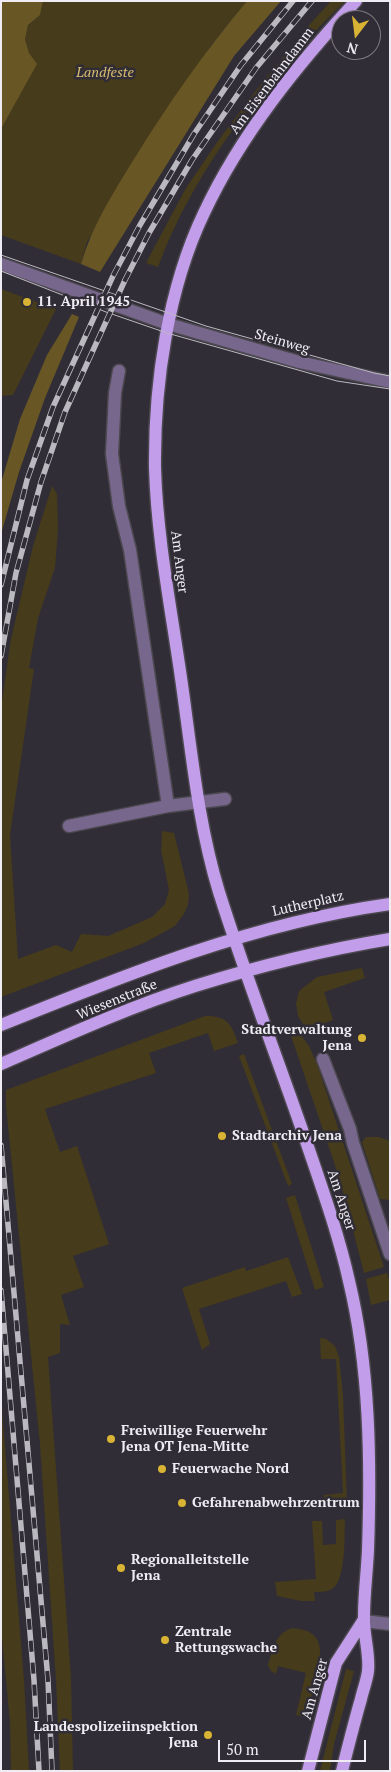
<!DOCTYPE html>
<html>
<head>
<meta charset="utf-8">
<style>
	body { margin:0 }
	#map { position:relative; width:391px; height:1772px; overflow:hidden; background:#312d36; font-family:"PT Serif",serif }
	canvas { display:block }
	.frame { position:absolute; inset:0; border:2px solid #efedf3; pointer-events:none }
	.north { position:absolute; left:331px; top:10px; width:50px; height:50px; box-sizing:border-box; background:#312d36; border:1px solid #7d7a82; border-radius:50%; rotate:195deg; font-size:14px; font-weight:700; line-height:20px; text-align:center; color:#efedf3 }
	.north::after { content:''; display:block; margin:auto; width:18px; height:22px; background:#d9b334; clip-path:polygon(50% 0,100% 100%,50% 72%,0 100%) }
	.scale { position:absolute; left:218px; top:1740px; width:148px; height:22px; box-sizing:border-box; border:2px solid #efedf3; border-top:0; padding-left:6px; font-size:15px; line-height:18px; white-space:nowrap; color:#efedf3; -webkit-text-stroke:4px #312d36; paint-order:stroke }
</style>
</head>
<body>
<div id="map">
<canvas width="391" height="1772"></canvas>
<div class="frame"></div>
<div class="north">N</div>
<div class="scale">50 m</div>
</div>
<script>
const g = document.querySelector('canvas').getContext('2d');
g.lineJoin = 'round';
function paint(path, color) { g.fillStyle = color; g.fill(path, 'evenodd'); }
function stroke(path, color, width, dash) { g.strokeStyle = color; g.lineWidth = width; g.lineCap = dash ? 'butt' : 'round'; g.setLineDash(dash || []); g.stroke(path); }
function label(font, color, halo, rows, align = 'center') {
  g.font = font + ' "PT Serif",serif'; g.lineWidth = 5; g.setLineDash([]); g.textBaseline = 'middle'; g.strokeStyle = halo; g.fillStyle = color; for (const [text, x, y, turn = 0] of rows) {
    g.save(); g.translate(x, y); g.rotate((+turn || 0) * Math.PI / 180); g.textAlign = isNaN(turn) ? turn : align; if (halo) g.strokeText(text, 0, 0); g.fillText(text, 0, 0); g.restore();
  }
}
const green = new Path2D(`
	M43 1H247L212 44 87 242 81 264 1 235V129L36 65 29 53 25 39 28 25 40 15Z
	M331 1H345C269 76 195 166 158 267L146 263 186 188 218 141 258 88 311 23Z
	M1 289 56 309 13 395 1 396Z
	M52 486 57 494 58 529 55 568 38 618 29 668 34 669 10 835 18 959 56 945 72 952 81 934 108 936 152 917 165 904 169 890 161 850 162 831 174 833 189 894 188 905 184 914 175 926 144 943 1 997V708L11 639 33 546Z
	M362 968 365 978 324 992 333 1020 307 1030 298 1016 296 1004 299 991 317 977Z
	M205 1016C227 1016 231 1023 238 1043L214 1051 208 1033 149 1053 156 1073 45 1109 60 1152 77 1146 109 1244 73 1256 84 1287 61 1295 70 1325 60 1324V1353L48 1357 71 1678 73 1771H60L56 1680 40 1444 6 1106V1090Z
	M297 1030 309 1046 317 1064 384 1267 364 1273 340 1180 290 1033Z
	M244 1054 292 1184 288 1186 239 1056Z
	M366 1137H379L390 1141V1200L380 1199 362 1142Z
	M295 1195 324 1287 315 1290 286 1198Z
	M288 1257 302 1294 292 1297 286 1281 199 1309 210 1344 202 1350 182 1288 245 1267 246 1271Z
	M387 1273 390 1282V1300L371 1305 366 1279Z
	M320 1338 326 1339 335 1346 339 1357 343 1395 347 1504 325 1506 324 1495 343 1493 336 1359H321Z
	M1 1398 24 1680 29 1771H11L10 1723 1 1627Z
	M345 1519C344 1536 347 1583 330 1590 326 1592 319 1592 314 1592L315 1601H301L277 1596 275 1582 316 1579 312 1521H322L323 1545 336 1544V1520Z
	M292 1628C301 1629 310 1630 316 1638 328 1654 310 1699 305 1717L296 1715 306 1673 278 1666 276 1674 271 1671 268 1665C273 1649 275 1634 292 1628Z
	M346 1669 354 1671 334 1744 330 1771H320Z`);
const forest = new Path2D(`
	M1 1H43L40 15 28 25 25 39 29 53 37 64 1 129Z
	M247 1H281L234 56 100 272 81 264C92 226 113 193 134 159 168 104 205 51 247 1Z
	M72 314 79 317 45 398 19 472 1 534V483L20 419 47 355Z`);
const minor = new Path2D(`
	M1 264 168 324 299 362 390 382
	M119 371 115 393 112 454 119 506 130 550 168 806
	M69 826 168 806 225 799
	M323 1059 350 1129 353 1143 390 1254
	M363 1621 390 1624`);
const major = new Path2D(`
	M1 1025C127 974 254 923 390 904
	M1 1064C65 1036 129 1007 195 986 259 966 324 950 390 939
	M308 1771 336 1663 363 1621
	M342 1771C348 1747 354 1723 361 1699 363 1690 367 1680 368 1671 370 1653 363 1634 364 1616 364 1594 367 1572 368 1550 371 1462 370 1368 349 1281 339 1236 323 1191 308 1147 279 1062 246 978 219 892 197 820 191 745 180 671 170 603 157 536 155 468 154 384 168 288 204 213 241 134 298 64 356 1`);
const tram = new Path2D(`
	M1 255 206 326 374 373 390 376
	M1 271 106 312 167 333 337 381 390 389`);
const rail = new Path2D(`
	M1 585 27 480 53 407 113 276 140 225 194 134 241 65 293 1
	M1 656 16 573 41 482 65 412 125 280 149 233 192 160 256 68 312 1
	M1 1145 48 1680 52 1771
	M1 1290 34 1680 39 1771`);
const markers = [
	[27,302,5,"#d9b334"],
	[362,1038,5,"#d9b334"],
	[222,1136,5,"#d9b334"],
	[111,1439,5,"#d9b334"],
	[162,1469,5,"#d9b334"],
	[182,1503,5,"#d9b334"],
	[121,1568,5,"#d9b334"],
	[165,1640,5,"#d9b334"],
	[208,1735,5,"#d9b334"]
];
const parkNames = [
	["Landfeste",105,73]
];
const streetNames = [
	["Am Eisenbahndamm",272,81,-53],
	["Steinweg",282,342,16],
	["Am Anger",179,562,83],
	["Lutherplatz",308,904,-13],
	["Wiesenstraße",117,1000,-22],
	["Am Anger",341,1200,72],
	["Am Anger",315,1689,-74]
];
const poiNames = [
	["11. April 1945",37,302],
	["Stadtverwaltung",352,1030,"right"],
	["Jena",352,1046,"right"],
	["Stadtarchiv Jena",232,1136],
	["Freiwillige Feuerwehr",121,1431],
	["Jena OT Jena-Mitte",121,1447],
	["Feuerwache Nord",172,1469],
	["Gefahrenabwehrzentrum",192,1503],
	["Regionalleitstelle",131,1560],
	["Jena",131,1576],
	["Zentrale",175,1632],
	["Rettungswache",175,1648],
	["Landespolizeiinspektion",198,1727,"right"],
	["Jena",198,1743,"right"]
];
paint(green, '#463b1b');
paint(forest, '#685724');
stroke(minor, '#4c4850', 15);
stroke(major, '#4c4850', 15);
stroke(minor, '#78678c', 12);
stroke(major, '#c29de9', 12);
stroke(tram, '#bbb9c0', 1);
stroke(rail, '#bbb9c0', 5.5);
stroke(rail, '#312d36', 4, [11]);
for (const [x, y, r, color] of markers) { const dot = new Path2D(); dot.arc(x, y, r, 0, 2 * Math.PI); g.fillStyle = color; g.fill(dot); stroke(dot, '#312d36', 2); }
label('italic 14px', '#d8bd6f', '#312d36', parkNames);
label('14px', '#efedf3', '#312d36', streetNames);
label('bold 14px', '#efedf3', '#312d36', poiNames, 'left');
</script>
</body>
</html>
